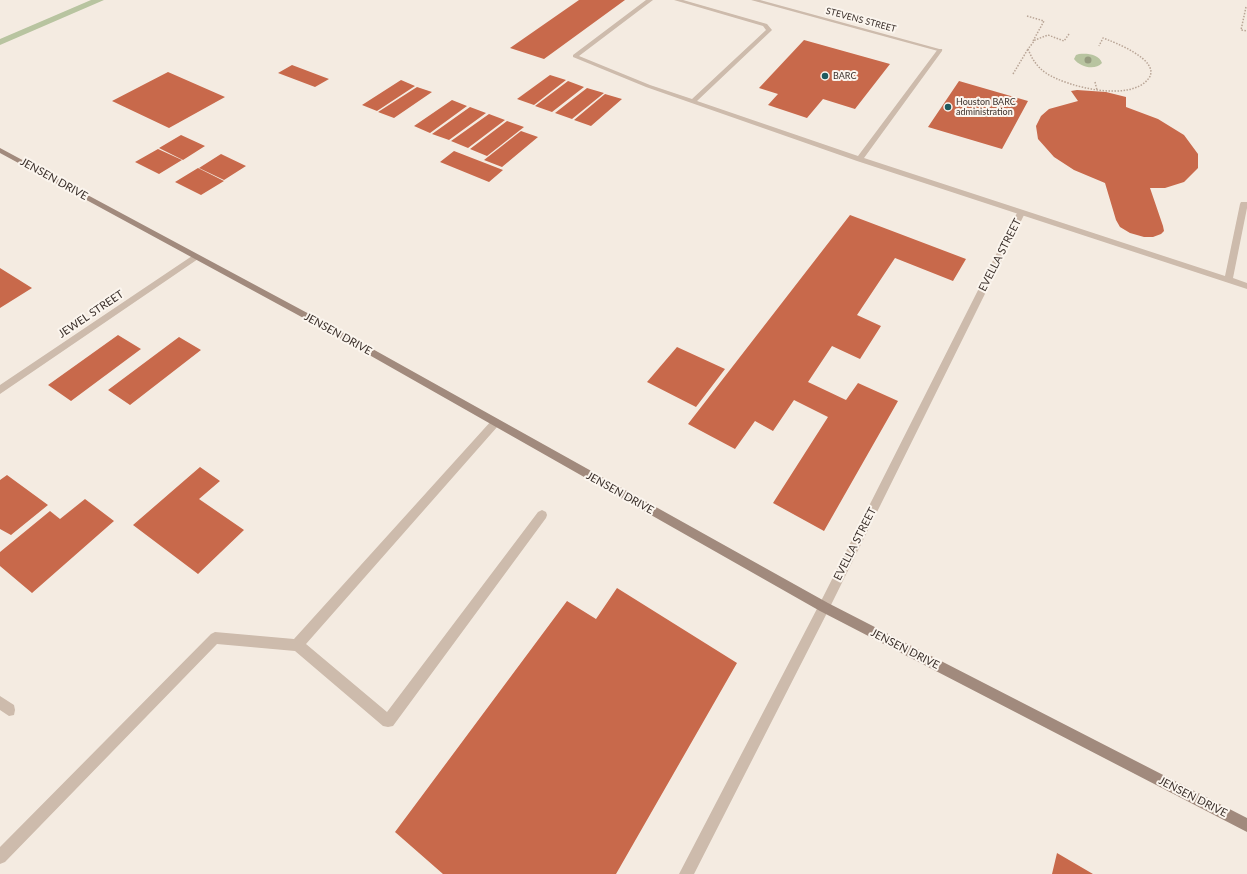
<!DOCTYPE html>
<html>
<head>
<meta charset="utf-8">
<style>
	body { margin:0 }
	canvas { display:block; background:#f4ebe1 }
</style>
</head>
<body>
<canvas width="1247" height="874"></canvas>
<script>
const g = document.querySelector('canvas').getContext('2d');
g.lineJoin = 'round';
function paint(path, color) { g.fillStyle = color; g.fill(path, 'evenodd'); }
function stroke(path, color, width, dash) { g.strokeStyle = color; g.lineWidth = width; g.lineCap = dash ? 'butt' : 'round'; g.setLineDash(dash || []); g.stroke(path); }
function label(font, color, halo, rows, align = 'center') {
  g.font = font + ' Lato,sans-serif'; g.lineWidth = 4; g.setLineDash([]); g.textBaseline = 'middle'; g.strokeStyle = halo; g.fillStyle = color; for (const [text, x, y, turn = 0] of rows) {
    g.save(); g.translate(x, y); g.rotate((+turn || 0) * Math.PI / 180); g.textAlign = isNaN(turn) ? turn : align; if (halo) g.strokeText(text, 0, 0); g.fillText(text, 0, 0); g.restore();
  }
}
const green = new Path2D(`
	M91 0H104L0 45V39Z
	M1079 54C1087 53 1099 54 1102 63 1095 71 1080 67 1074 59L1076 55Z`);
const building = new Path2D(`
	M579 0H625L544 59 510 48Z
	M804 40 890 64 855 109 823 99 807 118 768 105 778 94 759 88Z
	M292 65 329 79 315 87 278 73Z
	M168 72 225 97 169 128 112 101Z
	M550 75 566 80 534 105 517 99Z
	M401 80 415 86 377 111 362 105Z
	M568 81 584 87 552 112 535 106Z
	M959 81 1028 101 1002 149 928 127Z
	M417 87 432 92 394 118 378 112Z
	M587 88 604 93 572 119 555 113Z
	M1077 90 1106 92 1126 97V107L1158 119 1184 135 1198 154V168L1184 182 1165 188H1150L1163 226 1164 231 1161 234 1153 237H1144L1130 233 1120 227 1116 220 1105 183 1074 170 1054 157 1038 139 1036 126 1041 116 1049 109 1078 101 1071 91Z
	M605 94 622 99 591 126 574 120Z
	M452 100 467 106 430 133 414 126Z
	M470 107 486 113 449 140 432 134Z
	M489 114 505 120 468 148 451 141Z
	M507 121 524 127 487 156 470 149Z
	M521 131 538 137 502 167 484 160Z
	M181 135 205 146 183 160 159 148Z
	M158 149 182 160 159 174 135 162Z
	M454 151 503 170 489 182 440 162Z
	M221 154 246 166 224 180 199 168Z
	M198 168 224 181 201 195 175 182Z
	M850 215 966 259 953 281 895 258 857 315 881 326 860 359 832 346 808 382 846 400 858 383 898 401 824 531 773 503 828 417 794 400 773 431 755 421 735 449 688 424Z
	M0 268 32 288 0 308Z
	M118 335 141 349 71 401 48 385Z
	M179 337 201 350 130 405 108 390Z
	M677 347 725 369 696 407 647 382Z
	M200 467 220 481 199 499 244 530 198 574 133 525Z
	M7 475 48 505 11 535 0 529V480Z
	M85 499 114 521 32 593 0 566V552L50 511 60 519Z
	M617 588 737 663 616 874H443L395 832 567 601 596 619Z
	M1057 853 1093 874H1052Z`);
const path = new Path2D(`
	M1246 7 1241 30 1247 31
	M1027 16 1044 21 1033 41
	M1069 34 1064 41 1048 35 1035 40 1028 49C1032 59 1037 67 1046 73 1067 87 1131 103 1149 78 1161 60 1114 42 1103 38L1099 46
	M1013 74 1028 49
	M1095 82 1097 90`);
const lane = new Path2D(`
	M646 0H653L579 56 650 85 692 99 766 30 763 26 674 0H683L767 24 772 30 771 31 697 101 858 156 938 49H942V51L864 158 1225 276 1240 204 1241 202H1247V208L1233 278 1247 283V289L857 161 646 87 573 57V55Z
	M495 419 498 420 500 423 498 426 306 644 387 712 538 512 542 510 546 512 547 515 546 518 393 726 388 727 383 726 295 651 217 644 5 862 0 864V847L211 634 215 632 294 639 492 420Z`);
const street = new Path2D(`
	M751 0H760L943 50 938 51Z
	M1018 211H1024L1025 213 828 611 694 874H679L820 603Z
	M195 254 199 257 198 259 0 394V385Z
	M0 696 14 705 15 710 14 715 9 716 0 710Z`);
const secondary = new Path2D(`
	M0 148 326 323 828 603 1247 818V832L820 611 320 327 0 153Z`);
const trees = [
	[1088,60]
];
const markers = [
	[825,76,4,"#1f5a5e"],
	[948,107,4,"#1f5a5e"]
];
const farStreetnames = [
	["STEVENS STREET",861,20,15]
];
const farPoinames = [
	["BARC",833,76],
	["Houston BARC",956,102],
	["administration",956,112]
];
const streetNames = [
	["JENSEN DRIVE",54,179,29],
	["EVELLA STREET",1000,255,-63],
	["JEWEL STREET",91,314,-34],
	["JENSEN DRIVE",338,334,29],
	["JENSEN DRIVE",620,493,29],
	["EVELLA STREET",855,544,-63],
	["JENSEN DRIVE",905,649,27],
	["JENSEN DRIVE",1193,797,27]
];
paint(green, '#b8c4a0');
paint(building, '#c8694b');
stroke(path, '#b9a596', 1.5, [1.5, 1.5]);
paint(lane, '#cdbbac');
paint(street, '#cdbbac');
paint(secondary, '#a18a7d');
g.fillStyle = '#969b7f';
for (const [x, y] of trees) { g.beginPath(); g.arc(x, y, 3.5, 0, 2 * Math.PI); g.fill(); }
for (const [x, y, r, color] of markers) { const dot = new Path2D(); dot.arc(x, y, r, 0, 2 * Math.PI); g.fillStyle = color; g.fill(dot); stroke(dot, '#fbf5ee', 1.5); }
label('9px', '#3b302b', '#fbf5ee', farStreetnames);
label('9px', '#3b302b', '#fbf5ee', farPoinames, 'left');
label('11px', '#3b302b', '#fbf5ee', streetNames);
</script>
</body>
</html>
